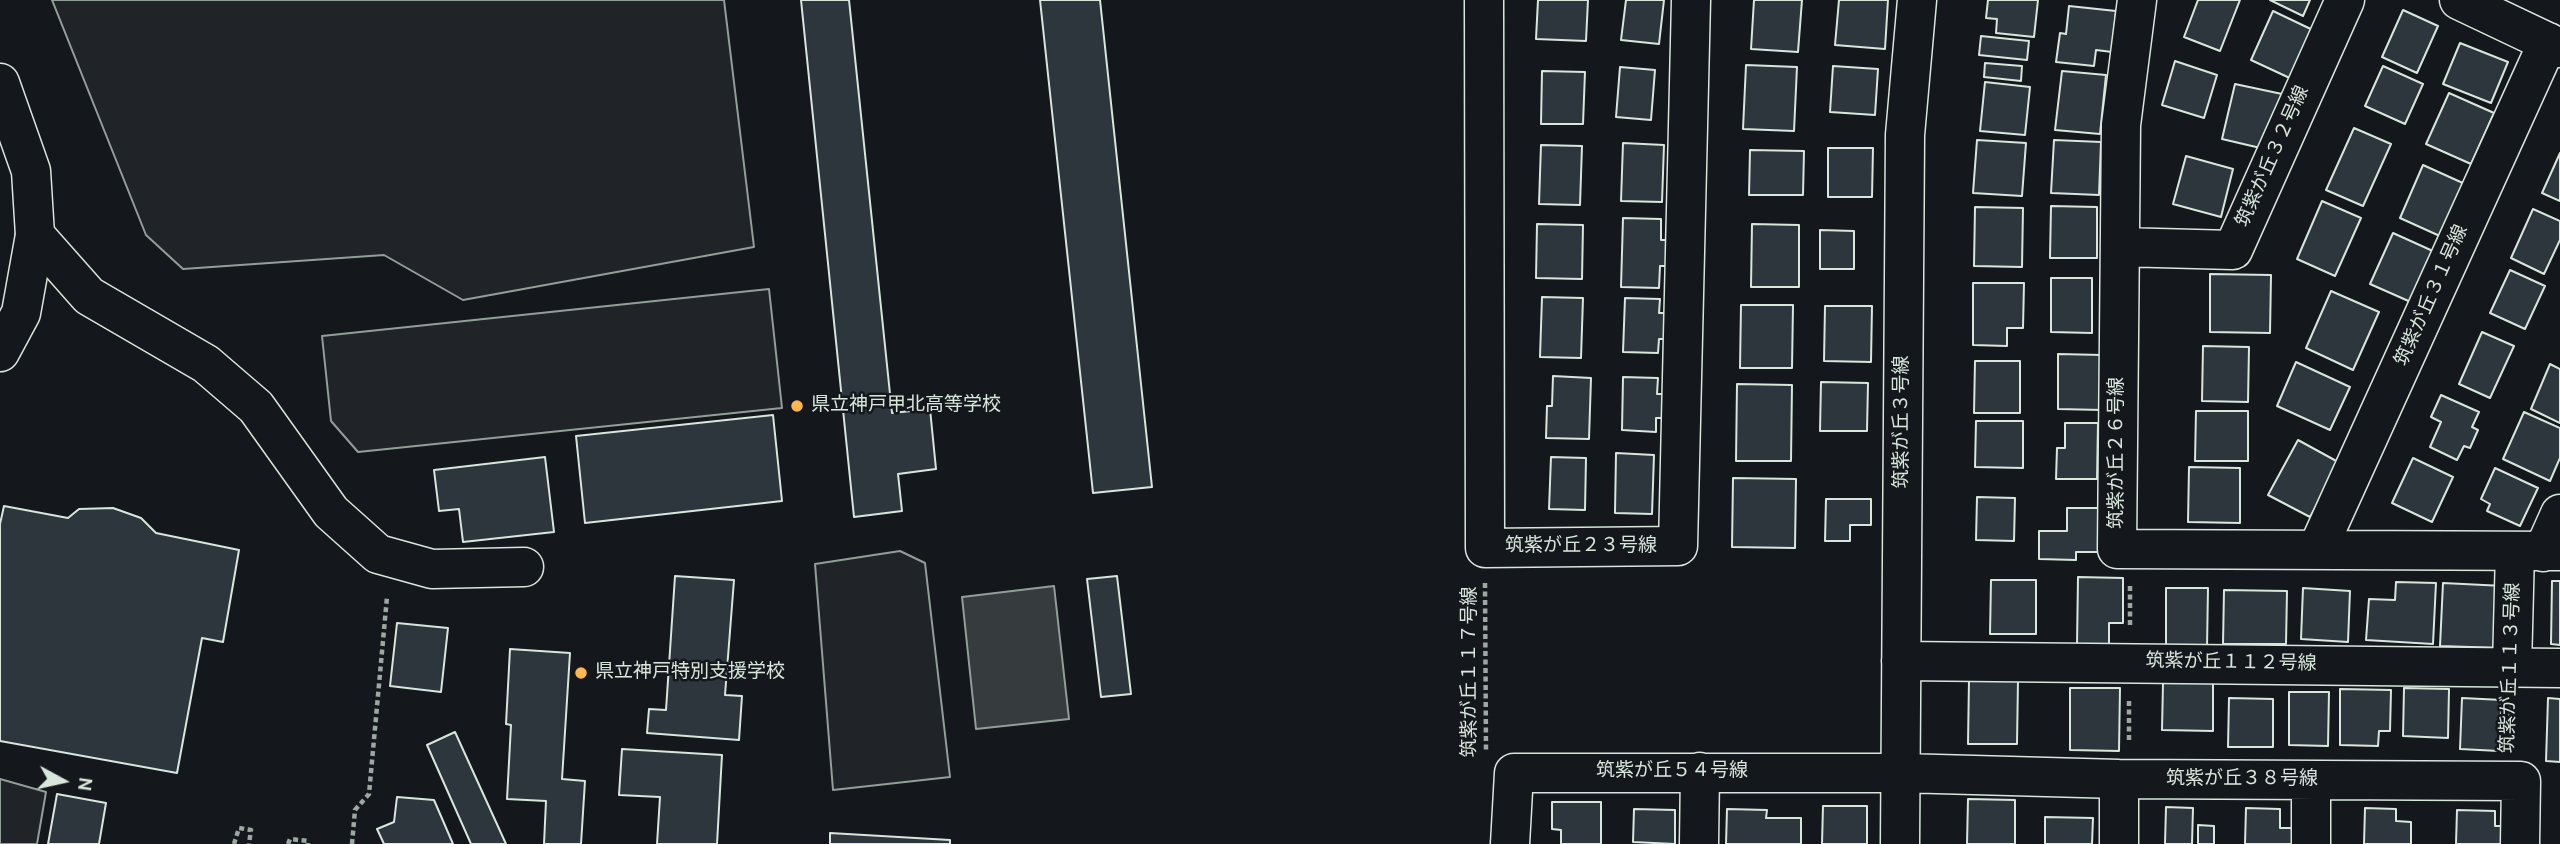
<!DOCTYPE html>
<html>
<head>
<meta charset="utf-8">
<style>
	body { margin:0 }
	#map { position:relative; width:2560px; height:844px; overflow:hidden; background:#14181c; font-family:Overpass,sans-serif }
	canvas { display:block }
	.north { position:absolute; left:28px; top:746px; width:70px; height:70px; -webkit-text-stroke:5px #14181c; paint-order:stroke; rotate:98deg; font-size:19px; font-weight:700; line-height:28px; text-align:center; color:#d8e6dc }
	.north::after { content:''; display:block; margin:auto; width:24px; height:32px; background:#d8e6dc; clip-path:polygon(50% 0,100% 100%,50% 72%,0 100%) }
</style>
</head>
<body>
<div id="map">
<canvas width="2560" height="844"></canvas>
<div class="north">N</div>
</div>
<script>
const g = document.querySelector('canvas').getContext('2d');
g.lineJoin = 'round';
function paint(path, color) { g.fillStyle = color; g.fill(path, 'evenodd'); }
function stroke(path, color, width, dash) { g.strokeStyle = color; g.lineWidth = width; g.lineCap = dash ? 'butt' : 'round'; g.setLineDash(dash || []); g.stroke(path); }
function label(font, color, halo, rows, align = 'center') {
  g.font = font + ' Overpass,"Noto Sans JP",sans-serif'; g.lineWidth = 5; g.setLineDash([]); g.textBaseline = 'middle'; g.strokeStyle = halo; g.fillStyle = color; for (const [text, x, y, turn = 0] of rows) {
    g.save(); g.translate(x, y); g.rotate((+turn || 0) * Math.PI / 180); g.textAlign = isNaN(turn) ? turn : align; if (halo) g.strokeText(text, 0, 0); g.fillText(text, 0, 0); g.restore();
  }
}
const green = new Path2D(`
	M52 0H724L754 247 463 300 384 255 183 269 146 235Z
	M769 289 782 408 358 452 331 421 322 336Z
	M900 551 925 563 950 777 833 790 815 564Z
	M0 779 46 792 37 844H0Z`);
const water = new Path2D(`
	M1054 586 1069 719 976 729 962 597Z`);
const building = new Path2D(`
	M801 0H849L892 413 930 409 936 469 898 474 902 511 854 517Z
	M1040 0H1100L1152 487 1093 493Z
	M1538 0H1588L1586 41 1536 39Z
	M1626 0H1664L1659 44 1621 40Z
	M1754 0H1802L1798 52 1751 49Z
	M1839 0H1888L1885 49 1835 45Z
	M1988 0H2038L2034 37 1996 33 1997 19 1986 18Z
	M2198 0H2240L2220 51 2184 37Z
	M2270 0H2310L2303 16Z
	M2069 6 2116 11 2112 52 2096 50 2094 66 2056 62 2060 33 2066 34Z
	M2403 10 2438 26 2417 73 2382 57Z
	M2273 11 2317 32 2294 80 2251 60Z
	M1981 36 2029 41 2027 60 1979 55Z
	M2460 43 2508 62 2491 103 2443 84Z
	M2175 61 2217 75 2204 118 2162 105Z
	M1985 63 2022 66 2021 81 1984 77Z
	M1746 65 1797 67 1794 131 1743 129Z
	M1833 66 1878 69 1875 115 1830 112Z
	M2383 66 2423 84 2405 124 2365 106Z
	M1620 67 1655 70 1651 120 1616 117Z
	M1542 71 1585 72 1583 124H1541Z
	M2062 71 2106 75 2100 134 2055 130Z
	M1985 82 2030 87 2025 135 1980 131Z
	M2235 84 2282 94 2269 150 2222 139Z
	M2449 93 2494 113 2471 164 2426 144Z
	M2354 128 2391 144 2363 206 2326 190Z
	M1977 140 2026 143 2022 196 1973 193Z
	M2054 140 2101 142 2099 195 2051 193Z
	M1623 143 1664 145 1662 202 1621 201Z
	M1541 145 1582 146 1580 205 1539 204Z
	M1828 148H1873L1872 197H1828Z
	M1750 150 1804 151 1803 195H1749Z
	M2560 153V201L2542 193Z
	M2186 156 2233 169 2221 217 2173 204Z
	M2423 165 2465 184 2442 237 2400 218Z
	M2322 201 2361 218 2335 276 2297 259Z
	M2051 206 2097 207V258H2050Z
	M1975 207 2023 208 2022 267 1974 266Z
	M2533 209 2560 221V240L2544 274 2511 258Z
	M1623 218 1661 219V240H1670V266H1660L1659 288 1621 287Z
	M1537 224 1583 225 1582 279 1536 278Z
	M1752 224 1799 225V287H1751Z
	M1820 230 1854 231V269H1820Z
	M2393 233 2435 252 2413 303 2370 284Z
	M2510 270 2545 286 2525 329 2490 313Z
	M2210 274 2271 275 2270 333 2210 332Z
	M2051 278H2092V333L2051 332Z
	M1973 283H2024L2023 328H2007V346L1973 345Z
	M2331 291 2379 312 2353 370 2306 348Z
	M1542 297 1583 298 1581 358 1540 357Z
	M1625 298 1660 299 1659 313H1667L1666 339H1659L1658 353 1623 352Z
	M1741 305H1793L1792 368H1740Z
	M1825 306H1872L1871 362 1824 361Z
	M2482 332 2514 346 2490 398 2459 384Z
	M2203 346 2249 347 2248 402 2202 401Z
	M2058 354 2102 355V410L2058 409Z
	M1975 361H2020V413H1974Z
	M2296 362 2350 387 2330 430 2277 406Z
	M2550 364 2560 369V423L2531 409Z
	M1553 376 1591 378 1589 439 1546 438 1547 406H1552Z
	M1623 377 1658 378 1657 394H1666L1665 418H1656V432L1622 430Z
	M1821 382 1868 383 1867 431H1820Z
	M1737 384 1792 385 1791 461H1736Z
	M2441 395 2479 412 2472 427 2478 430 2470 448 2464 446 2457 460 2430 447 2441 422 2431 417Z
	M2196 411H2248V461H2195Z
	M2524 412 2560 428V458L2550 481 2503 459Z
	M773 415 782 501 585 523 576 436Z
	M1976 421H2023V468L1975 467Z
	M2065 423H2098L2097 479H2056L2057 448H2065Z
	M2298 440 2340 463 2310 517 2268 495Z
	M1616 453 1654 455 1652 514 1615 513Z
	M545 457 554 532 463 542 459 509 439 511 434 470Z
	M1551 457 1586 458 1585 510 1549 509Z
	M2413 458 2453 477 2432 522 2392 503Z
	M2189 467 2240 468V523L2188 522Z
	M2495 468 2538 488 2520 526 2487 511 2490 504 2481 499Z
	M1733 478 1796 479 1795 548 1732 547Z
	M1977 497 2015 498 2014 541 1976 540Z
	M1826 499H1871V525H1850V541H1825Z
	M4 506 68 518 79 509 113 508 141 518 156 533 239 550 223 642 202 638 177 773 0 741V524Z
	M2067 508H2101L2100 552H2076V560L2039 559V531H2067Z
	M675 576 734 580 725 695 742 696 739 740 647 733 649 709 666 710Z
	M1117 576 1131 694 1101 697 1087 579Z
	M2078 577 2123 578V623H2109V645H2077Z
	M1991 580H2036V634H1990Z
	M2552 581H2560V645L2551 644Z
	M2396 582 2436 583 2433 644 2366 640 2369 599 2395 600Z
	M2443 583 2504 586 2502 648 2440 646Z
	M2166 588H2208L2207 648 2166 647Z
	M2303 588 2350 591 2348 642 2301 639Z
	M2224 590 2287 591 2286 644H2223Z
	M397 623 448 628 441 692 390 686Z
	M510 649 570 653 562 779 585 781 581 844H544L546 801 507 799 511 725 506 724Z
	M1969 679 2018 680 2017 744H1968Z
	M2163 683H2213V731L2162 730Z
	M2070 688H2120L2119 751 2070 750Z
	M2404 688 2449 689 2448 738 2403 736Z
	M2340 689 2391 690 2390 731H2379L2378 746 2340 745Z
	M2289 692H2329L2328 746 2289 745Z
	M2229 698 2273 699V747H2228Z
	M2462 698 2502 700 2499 751 2460 749Z
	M2548 698 2560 699V762L2546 761Z
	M455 732 506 844H471L427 745Z
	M622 749 722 755 717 844H657L660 797 619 795Z
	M57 794 106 803 99 844H48Z
	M397 797 434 800 453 844H384L377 829 394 822Z
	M1968 799 2015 800V844H1967Z
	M1552 802H1601V844H1561V830L1552 829Z
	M1823 806H1867V844H1822Z
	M2166 807 2193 808 2192 844H2165Z
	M2246 808 2280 809V828H2296V844H2245Z
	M2365 808 2396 809V821L2411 822V844H2364Z
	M1634 809 1675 810V844L1633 842Z
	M1727 809 1767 810 1766 818H1801V844H1726Z
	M2457 810 2495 811V826H2510L2509 844H2456Z
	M2045 817 2093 818 2092 844H2045Z
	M2198 825 2214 826V844H2198Z
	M830 833 950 840V844H830Z`);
const path = new Path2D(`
	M1485 583 1486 750
	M2130 625V585
	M2129 740V700
	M2509 743 2511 706
	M234 844 239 828 251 830 249 844
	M288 844 290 839 308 841V844
	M352 844 355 810 369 794 387 597`);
const minor = new Path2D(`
	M1484 0 1485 548 1678 546 1691 0
	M2137 0 2121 125 2117 549 2560 551
	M2459 0 2560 48
	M35 235 89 296 206 364 256 407 331 512 378 554 432 569 524 567
	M2120 247 2233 250 2345 0
	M2317 550 2548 42
	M2543 552 2560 514
	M1901 661 2560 668
	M2512 667 2515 551
	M2119 779V844
	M2311 780V844
	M1510 844 1514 773H1901L2119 779 2521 781 2520 844
	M1699 844 1700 772
	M1900 844 1905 135 1917 0`);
const major = new Path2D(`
	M0 83 31 171 35 235 21 313 0 352`);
const markers = [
	[797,406,7,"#ffb74d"],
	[581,673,7,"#ffb74d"]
];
const streetNames = [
	["筑紫が丘３２号線",2274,157,-66],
	["筑紫が丘３１号線",2433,296,-66],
	["筑紫が丘３号線",1903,422,-90],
	["筑紫が丘２６号線",2118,453,-90],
	["筑紫が丘２３号線",1581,547],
	["筑紫が丘１１２号線",2231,664,1],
	["筑紫が丘１１３号線",2512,668,-88],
	["筑紫が丘１１７号線",1471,672,-90],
	["筑紫が丘５４号線",1672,772],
	["筑紫が丘３８号線",2242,780]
];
const poiNames = [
	["県立神戸甲北高等学校",811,406],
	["県立神戸特別支援学校",595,673]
];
paint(green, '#202428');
stroke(green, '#939e99', 2);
paint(water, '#363b3e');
stroke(water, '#939e99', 2);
paint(building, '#2c363c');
stroke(building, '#d8e6dc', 2);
stroke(minor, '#d8e6dc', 41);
stroke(major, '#d8e6dc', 41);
stroke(path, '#9da8a2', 4.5, [5, 3.5]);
stroke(minor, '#14181c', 38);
stroke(major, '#14181c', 38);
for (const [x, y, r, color] of markers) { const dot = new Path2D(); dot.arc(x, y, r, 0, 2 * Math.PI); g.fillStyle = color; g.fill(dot); stroke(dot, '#14181c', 2.5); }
label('19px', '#d8e6dc', '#14181c', streetNames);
label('19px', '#d8e6dc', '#14181c', poiNames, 'left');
</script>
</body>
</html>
